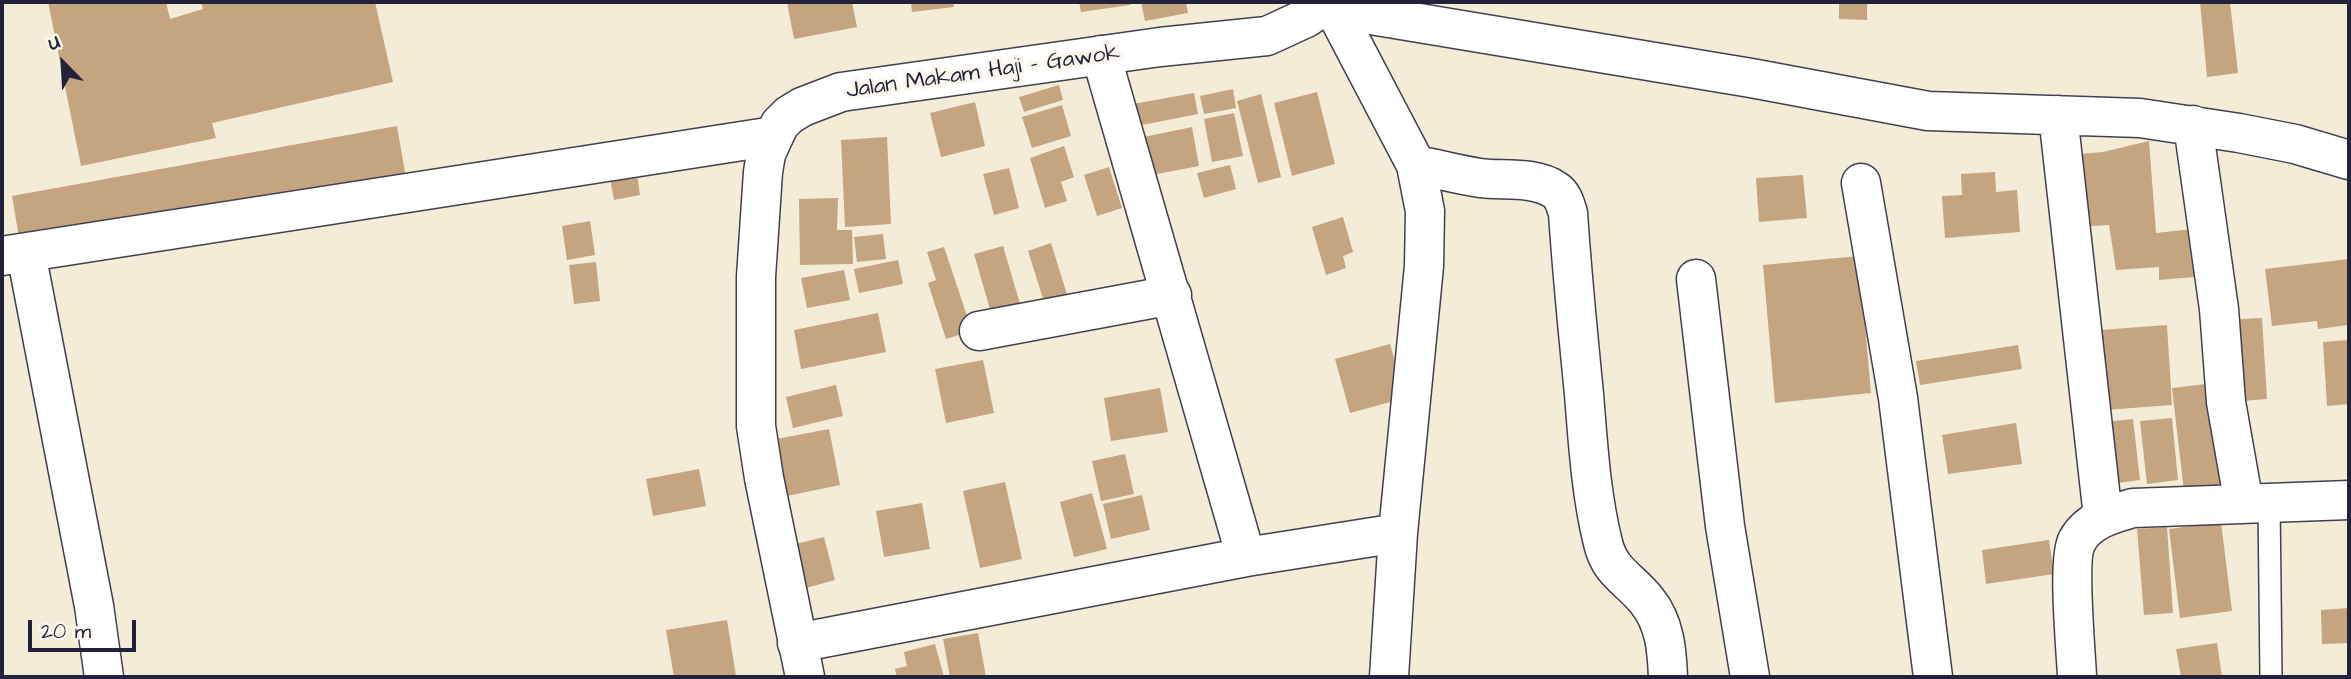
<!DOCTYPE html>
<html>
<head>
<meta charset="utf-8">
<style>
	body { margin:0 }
	#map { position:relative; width:2351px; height:679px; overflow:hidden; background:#f3edd7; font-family:"Architects Daughter",sans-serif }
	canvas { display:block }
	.frame { position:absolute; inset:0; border:4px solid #22223b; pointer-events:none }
	.north { position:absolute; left:28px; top:28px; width:70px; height:70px; -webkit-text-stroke:5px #fbf7ec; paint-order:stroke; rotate:336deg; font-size:19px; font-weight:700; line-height:28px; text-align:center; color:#22223b }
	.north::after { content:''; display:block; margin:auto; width:24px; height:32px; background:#22223b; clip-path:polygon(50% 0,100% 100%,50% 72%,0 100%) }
	.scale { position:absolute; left:28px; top:620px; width:108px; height:32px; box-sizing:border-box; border:4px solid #22223b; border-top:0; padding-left:9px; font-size:21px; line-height:24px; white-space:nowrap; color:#22223b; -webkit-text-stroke:5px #fbf7ec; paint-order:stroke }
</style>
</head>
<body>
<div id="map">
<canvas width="2351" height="679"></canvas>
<div class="frame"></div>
<div class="north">U</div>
<div class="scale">20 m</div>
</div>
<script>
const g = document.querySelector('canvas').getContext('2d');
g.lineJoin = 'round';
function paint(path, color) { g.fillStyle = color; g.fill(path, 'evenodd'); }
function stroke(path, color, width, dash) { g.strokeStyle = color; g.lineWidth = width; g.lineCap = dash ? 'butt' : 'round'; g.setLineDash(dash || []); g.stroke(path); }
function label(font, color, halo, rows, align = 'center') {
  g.font = font + ' "Architects Daughter",sans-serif'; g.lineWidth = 7; g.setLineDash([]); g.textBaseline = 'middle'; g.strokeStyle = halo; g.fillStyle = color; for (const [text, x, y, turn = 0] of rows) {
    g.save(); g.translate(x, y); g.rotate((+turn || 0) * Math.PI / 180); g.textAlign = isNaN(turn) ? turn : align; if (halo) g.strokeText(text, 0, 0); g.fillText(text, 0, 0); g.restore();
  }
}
const building = new Path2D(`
	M48 2H166L170 19 203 9 201 2H375L393 82 212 123 216 138 81 166Z
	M787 2H852L857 27 794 39Z
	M911 2H953L954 7 912 12Z
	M1079 2H1129L1130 5 1081 12Z
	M1141 2H1186L1188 13 1145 21Z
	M1839 2H1867V20L1839 19Z
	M2200 2H2230L2238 73 2207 77Z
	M1059 85 1063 100 1024 112 1019 97Z
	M1233 89 1236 108 1204 114 1200 96Z
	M1317 92 1335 164 1292 176 1274 103Z
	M1194 93 1198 114 1137 126 1133 104Z
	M1261 94 1281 177 1258 183 1237 101Z
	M975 102 985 146 941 157 930 113Z
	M1062 105 1071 136 1032 148 1022 117Z
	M1234 113 1243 156 1212 162 1204 119Z
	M397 126 406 178 21 249 12 196Z
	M1192 127 1199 166 1147 176 1139 138Z
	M887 137 891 224 845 227 841 140Z
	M2149 141 2156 233 2201 228 2205 276 2159 280V267L2116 270 2109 225 2073 227 2068 155 2103 152Z
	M1064 146 1074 177 1061 182 1067 201 1045 208 1030 158Z
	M1230 165 1236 189 1204 198 1197 173Z
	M1109 167 1122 208 1097 216 1084 175Z
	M636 168 640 195 614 200 609 173Z
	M1009 168 1019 208 994 215 983 174Z
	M1995 172 1996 192 2017 190 2020 232 1945 238 1942 196 1962 195 1961 174Z
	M1803 175 1807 218 1759 222 1756 178Z
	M838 198 837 230H852L853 264 800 265 799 199Z
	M1343 217 1353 252 1343 256 1346 268 1326 275 1312 227Z
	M590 221 595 255 567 260 562 226Z
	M883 234 886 259 857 262 854 237Z
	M1051 243 1070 304 1047 311 1028 251Z
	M1003 246 1021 307 992 316 974 254Z
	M944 247 972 331 946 339 928 283 936 280 927 252Z
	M1859 256 1871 393 1775 403 1763 265Z
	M2349 259V325L2318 329 2317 321 2272 326 2265 269Z
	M898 260 903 284 859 293 854 269Z
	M596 262 600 301 574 304 569 265Z
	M844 270 850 300 807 308 801 278Z
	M878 313 886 352 801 369 794 330Z
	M2262 318 2267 399 2229 402 2224 320Z
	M2167 325 2172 405 2092 411 2087 331Z
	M2349 340V404L2327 406 2323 342Z
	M1390 344 1405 398 1350 413 1335 359Z
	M2018 345 2022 369 1920 385 1916 361Z
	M983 360 994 413 946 423 935 369Z
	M2222 382 2235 494 2185 500 2172 388Z
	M836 385 843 416 793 428 786 397Z
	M1160 388 1168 432 1111 441 1104 398Z
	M2172 418 2178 480 2147 484 2140 421Z
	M2133 419 2140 480 2103 485 2095 423Z
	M2016 423 2022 464 1948 474 1942 435Z
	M829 429 840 485 782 497 771 440Z
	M1125 454 1134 494 1101 501 1092 461Z
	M699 469 706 506 653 516 646 479Z
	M1005 482 1022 559 980 568 963 491Z
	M1092 493 1107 549 1074 557 1060 502Z
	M1142 495 1150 530 1111 539 1103 504Z
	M922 503 930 549 884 557 876 511Z
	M2221 522 2232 611 2180 618 2169 529Z
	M2167 527 2173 613 2144 615 2137 529Z
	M824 537 835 580 799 590 788 546Z
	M2049 540 2054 574 1986 584 1982 550Z
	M2349 608V643L2322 644 2321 610Z
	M727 620 736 676 674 677 666 630Z
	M978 633 986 677H950L943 639Z
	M2217 643 2222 677H2181L2176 649Z
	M935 644 944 677H897L895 669 907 666 904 652Z`);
const lane = new Path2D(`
	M2269 503 2271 677`);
const street = new Path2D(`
	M1328 2 1341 22 1416 165 1425 211 1424 266 1398 533 1389 677
	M1332 2 1365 14 1751 78 1928 111 2140 118 2239 133 2295 144 2349 160
	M1101 55 1246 557
	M2058 115 2103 517
	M2193 125 2219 309 2226 402 2244 504
	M1416 165C1438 169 1459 175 1480 178 1503 181 1535 176 1555 190 1563 195 1565 204 1568 213 1572 273 1578 334 1584 394 1588 444 1591 495 1603 543 1610 573 1630 579 1647 601 1665 623 1667 651 1668 677
	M1861 183 1898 398 1933 677
	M26 253 94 606 104 677
	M2 256 774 136
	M1696 279 1725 526 1750 677
	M979 331 1172 295
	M797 643 1246 557 1398 533
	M2077 677C2076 651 2067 559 2077 541 2088 520 2112 514 2133 508L2349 500`);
const secondary = new Path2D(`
	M805 677 764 478 756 426V277L763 172 766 154 774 136 780 124 789 115 802 107 841 92 1160 47 1267 36 1306 18 1320 8 1325 2`);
const streetNames = [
	["Jalan Makam Haji - Gawok",983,73,-8]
];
paint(building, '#c5a480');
stroke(lane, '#414052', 24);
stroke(street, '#414052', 41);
stroke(secondary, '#414052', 41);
stroke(lane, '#fff', 21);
stroke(street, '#fff', 38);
stroke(secondary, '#fff', 38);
label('23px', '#22223b', '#fbf7ec', streetNames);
</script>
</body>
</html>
